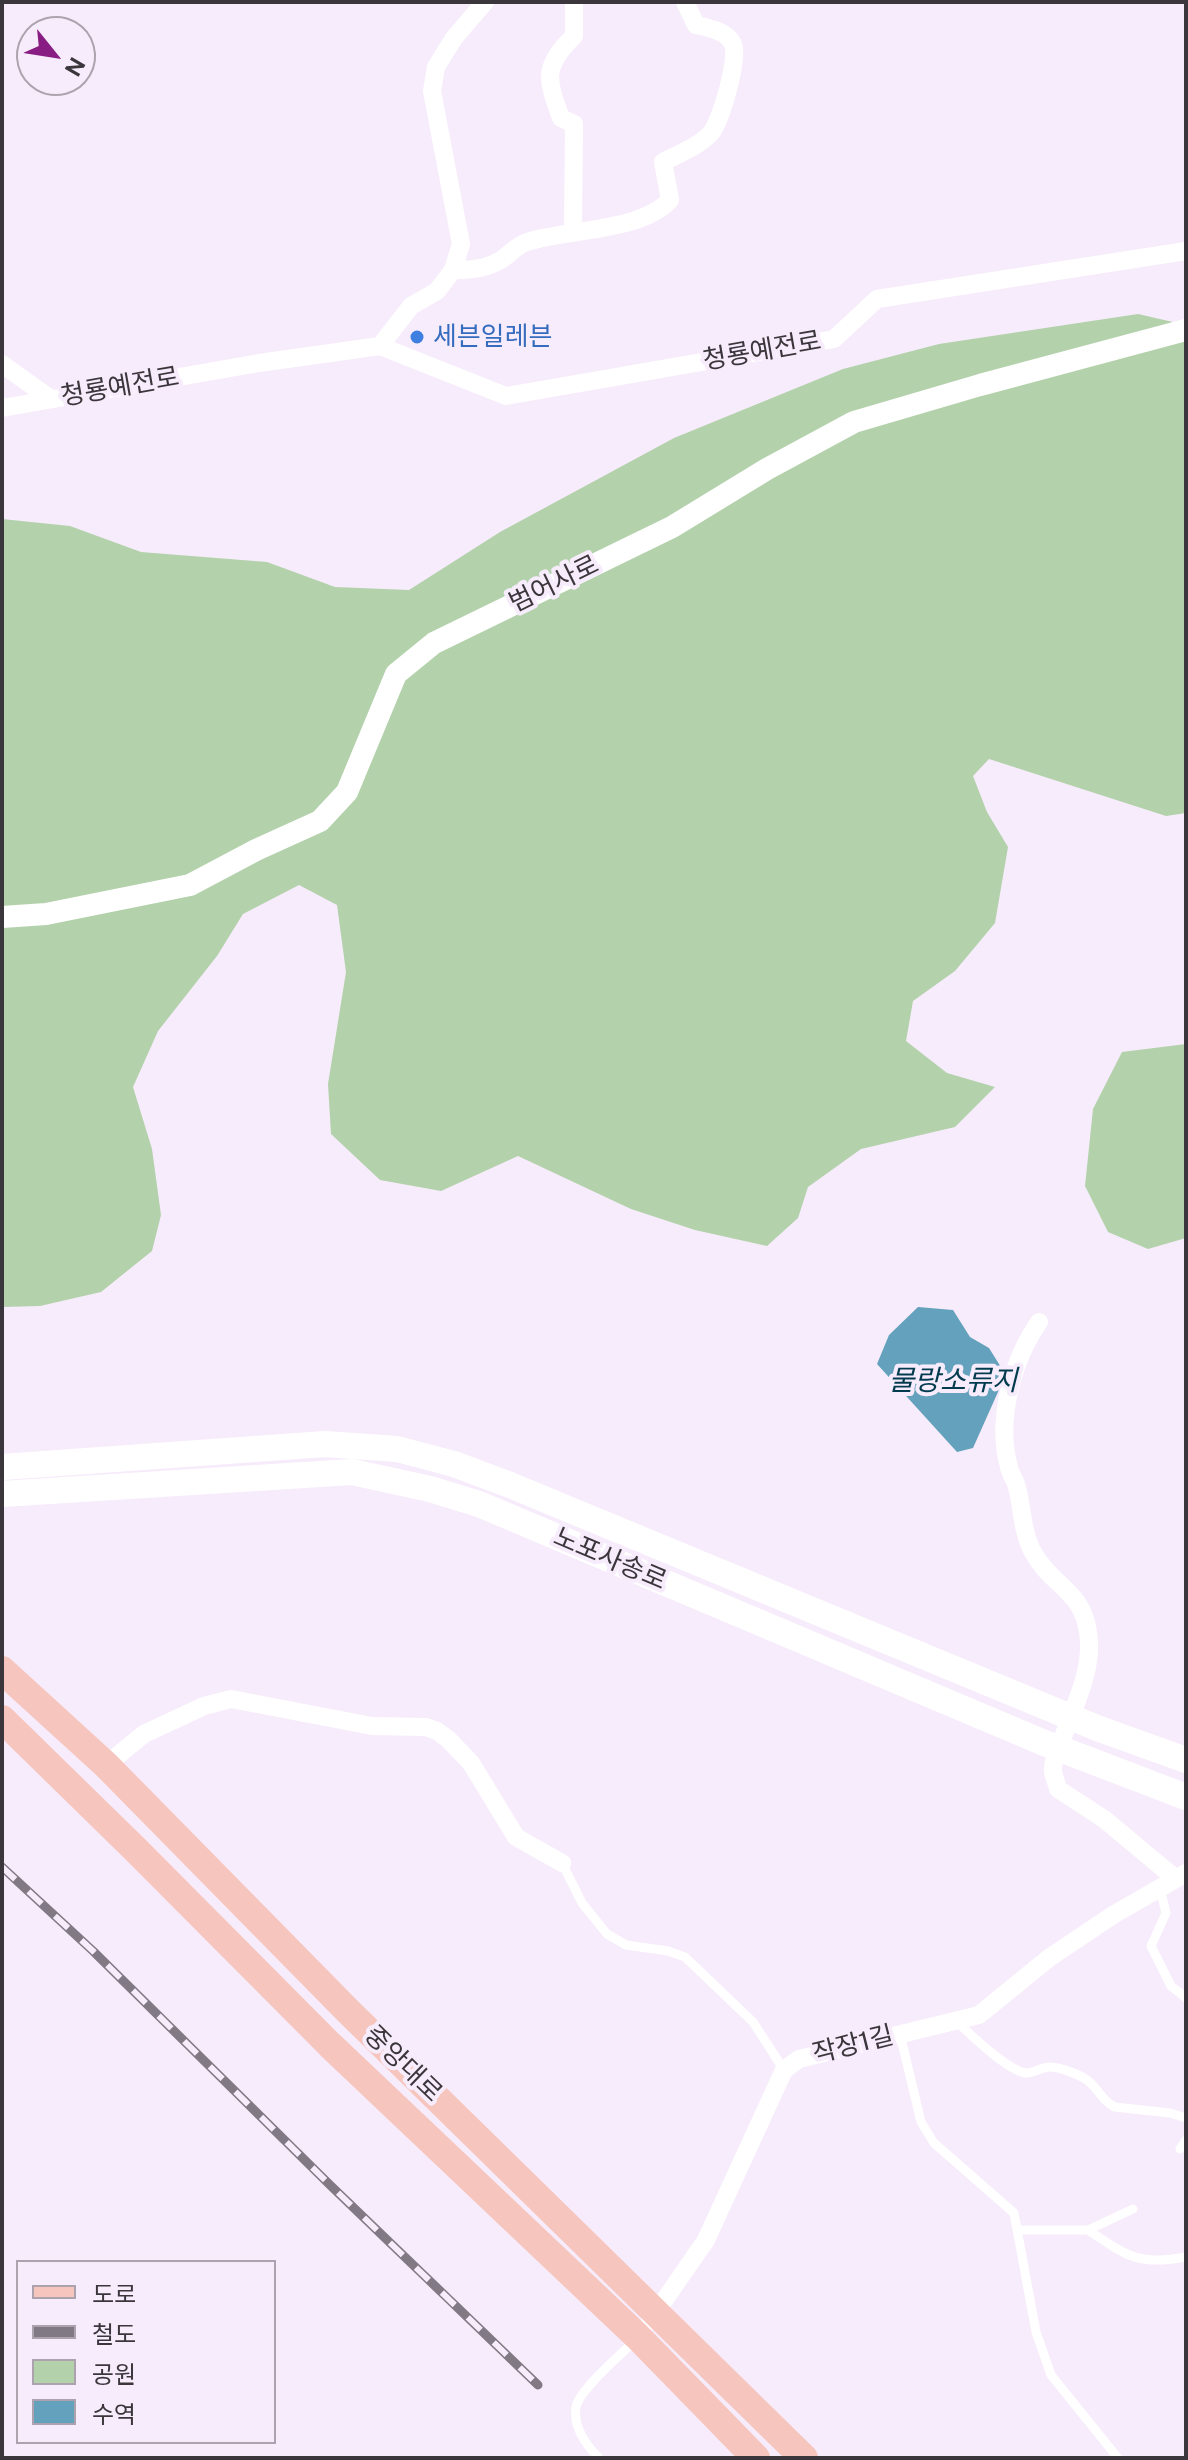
<!DOCTYPE html>
<html>
<head>
<meta charset="utf-8">
<style>
	body { margin:0 }
	#map { position:relative; width:1188px; height:2460px; overflow:hidden; background:#f7ecfb; font-family:"Public Sans","Noto Sans KR",sans-serif }
	canvas { display:block }
	.frame { position:absolute; inset:0; border:4px solid #3b363c; pointer-events:none }
	.legend { position:absolute; left:16px; top:2260px; width:260px; height:184px; box-sizing:border-box; background:#f7ecfb; border:2px solid #aca3af; margin:0; padding:10px 14px; list-style:none; font-size:24px; color:#3b363c }
	.legend li { display:flex; align-items:center; gap:16px; height:40px }
	.legend b { width:40px; border:2px solid #aca3af }
	.north { position:absolute; left:16px; top:16px; width:80px; height:80px; box-sizing:border-box; background:#f7ecfb; border:2px solid #aca3af; border-radius:50%; rotate:120deg; font-size:22px; font-weight:700; line-height:32px; text-align:center; color:#3b363c }
	.north::after { content:''; display:block; margin:auto; width:28px; height:36px; background:#881e84; clip-path:polygon(50% 0,100% 100%,50% 72%,0 100%) }
</style>
</head>
<body>
<div id="map">
<canvas width="1188" height="2460"></canvas>
<div class="frame"></div>
<ul class="legend">
<li><b style="height:10px;background:#f6c5bd"></b>도로</li>
<li><b style="height:10px;background:#817a84"></b>철도</li>
<li><b style="height:22px;background:#b3d1ab"></b>공원</li>
<li><b style="height:22px;background:#64a1bc"></b>수역</li>
</ul>
<div class="north">N</div>
</div>
<script>
const g = document.querySelector('canvas').getContext('2d');
g.lineJoin = 'round';
function paint(path, color) { g.fillStyle = color; g.fill(path, 'evenodd'); }
function stroke(path, color, width, dash) { g.strokeStyle = color; g.lineWidth = width; g.lineCap = dash ? 'butt' : 'round'; g.setLineDash(dash || []); g.stroke(path); }
function label(font, color, halo, rows, align = 'center') {
  g.font = font + ' "Public Sans","Noto Sans KR",sans-serif'; g.lineWidth = 8; g.setLineDash([]); g.textBaseline = 'middle'; g.strokeStyle = halo; g.fillStyle = color; for (const [text, x, y, turn = 0] of rows) {
    g.save(); g.translate(x, y); g.rotate((+turn || 0) * Math.PI / 180); g.textAlign = isNaN(turn) ? turn : align; if (halo) g.strokeText(text, 0, 0); g.fillText(text, 0, 0); g.restore();
  }
}
const green = new Path2D(`
	M1138 314 1186 325V813L1166 816 989 759 973 776 987 812 1008 847 995 923 955 971 913 1001 906 1041 947 1073 995 1087 955 1127 861 1149 808 1187 798 1218 767 1246 695 1230 631 1209 518 1156 441 1191 380 1180 331 1134 328 1084 346 972 337 905 299 885 243 914 217 956 158 1031 133 1087 152 1149 161 1215 152 1251 101 1292 40 1306 2 1307V519L70 526 141 552 267 562 335 587 409 590 500 532 674 438 843 369 939 344Z
	M1186 1044V1238L1148 1249 1108 1232 1085 1186 1093 1109 1122 1052Z`);
const water = new Path2D(`
	M918 1307 953 1310 970 1337 989 1348 1004 1372 998 1392 973 1448 957 1452 877 1364 889 1335Z`);
const service = new Path2D(`
	M562 1863 582 1903 607 1934 626 1945 668 1951 685 1957 753 2022 784 2070
	M1160 1888 1166 1913 1151 1946 1171 1986 1186 1998
	M956 2021C971 2035 1006 2069 1025 2073 1034 2074 1041 2067 1049 2067 1060 2067 1075 2073 1084 2078 1097 2085 1101 2101 1115 2107L1170 2113 1186 2118
	M900 2034 921 2122 934 2143 1014 2213 1036 2332 1051 2375 1118 2458
	M1180 2149 1186 2140
	M1019 2230H1088L1133 2209
	M1088 2230C1127 2256 1138 2266 1186 2257
	M599 2458C586 2445 573 2427 576 2407 579 2390 622 2353 636 2340`);
const minor = new Path2D(`
	M573 232 574 124 561 118C547 80 542 67 574 36V2
	M453 270C471 270 485 269 501 260 510 254 517 245 527 242 568 229 640 232 670 200L663 162C679 154 699 146 711 133 721 121 739 58 733 44 727 31 710 28 696 25L685 2
	M380 346 411 306 437 291 453 270 461 244 432 91 436 67 454 38 485 2
	M2 364 51 399
	M2 408 259 363 380 346 506 396 834 339 877 299 1186 251
	M1039 1322C1012 1361 996 1421 1009 1467 1010 1473 1014 1478 1016 1484 1023 1506 1021 1532 1034 1554 1052 1586 1082 1590 1088 1632 1094 1668 1075 1704 1063 1737 1059 1747 1052 1761 1053 1772 1054 1777 1057 1784 1058 1789L1104 1819 1176 1879
	M106 1765 144 1734 204 1706 231 1699 372 1726 426 1727 437 1731 448 1739 471 1763 516 1837 562 1863
	M650 2321 706 2240 784 2070 799 2059 979 2015 1049 1958 1113 1915 1186 1873`);
const tertiary = new Path2D(`
	M2 917 46 914 190 885 256 850 320 821 347 792 396 674 434 643 672 527 767 469 854 422 980 385 1186 330`);
const secondary = new Path2D(`
	M2 1467 325 1444 397 1449 454 1464 510 1485 1097 1728 1186 1760
	M2 1494 352 1472 430 1489 479 1504 1042 1742 1186 1797`);
const primary = new Path2D(`
	M2 1670 106 1765 347 2010 804 2458
	M2 1719 137 1851 330 2045 638 2337 756 2458`);
const rail = new Path2D(`
	M2 1867 93 1951 330 2185 538 2385`);
const markers = [
	[417,337,8,"#3f7fe0"]
];
const shopNames = [
	["세븐일레븐",433,337]
];
const streetNames = [
	["청룡예전로",762,351,-10],
	["청룡예전로",120,387,-10],
	["범어사로",554,584,-26],
	["노포사송로",610,1559,23],
	["작장1길",853,2045,-14],
	["중앙대로",403,2064,44]
];
const waterNames = [
	["물랑소류지",953,1381]
];
paint(green, '#b3d1ab');
paint(water, '#64a1bc');
stroke(service, '#fff', 9);
stroke(minor, '#fff', 18);
stroke(tertiary, '#fff', 22);
stroke(secondary, '#fff', 26);
stroke(primary, '#f6c5bd', 28);
stroke(rail, '#817a84', 9);
stroke(rail, '#f7ecfb', 6, [18]);
for (const [x, y, r, color] of markers) { const dot = new Path2D(); dot.arc(x, y, r, 0, 2 * Math.PI); g.fillStyle = color; g.fill(dot); stroke(dot, '#f7ecfb', 3); }
label('26px', '#366cbe', '#f7ecfb', shopNames, 'left');
label('26px', '#3b363c', '#f7ecfb', streetNames);
label('italic 28px', '#023a4e', '#f7ecfb', waterNames);
</script>
</body>
</html>
